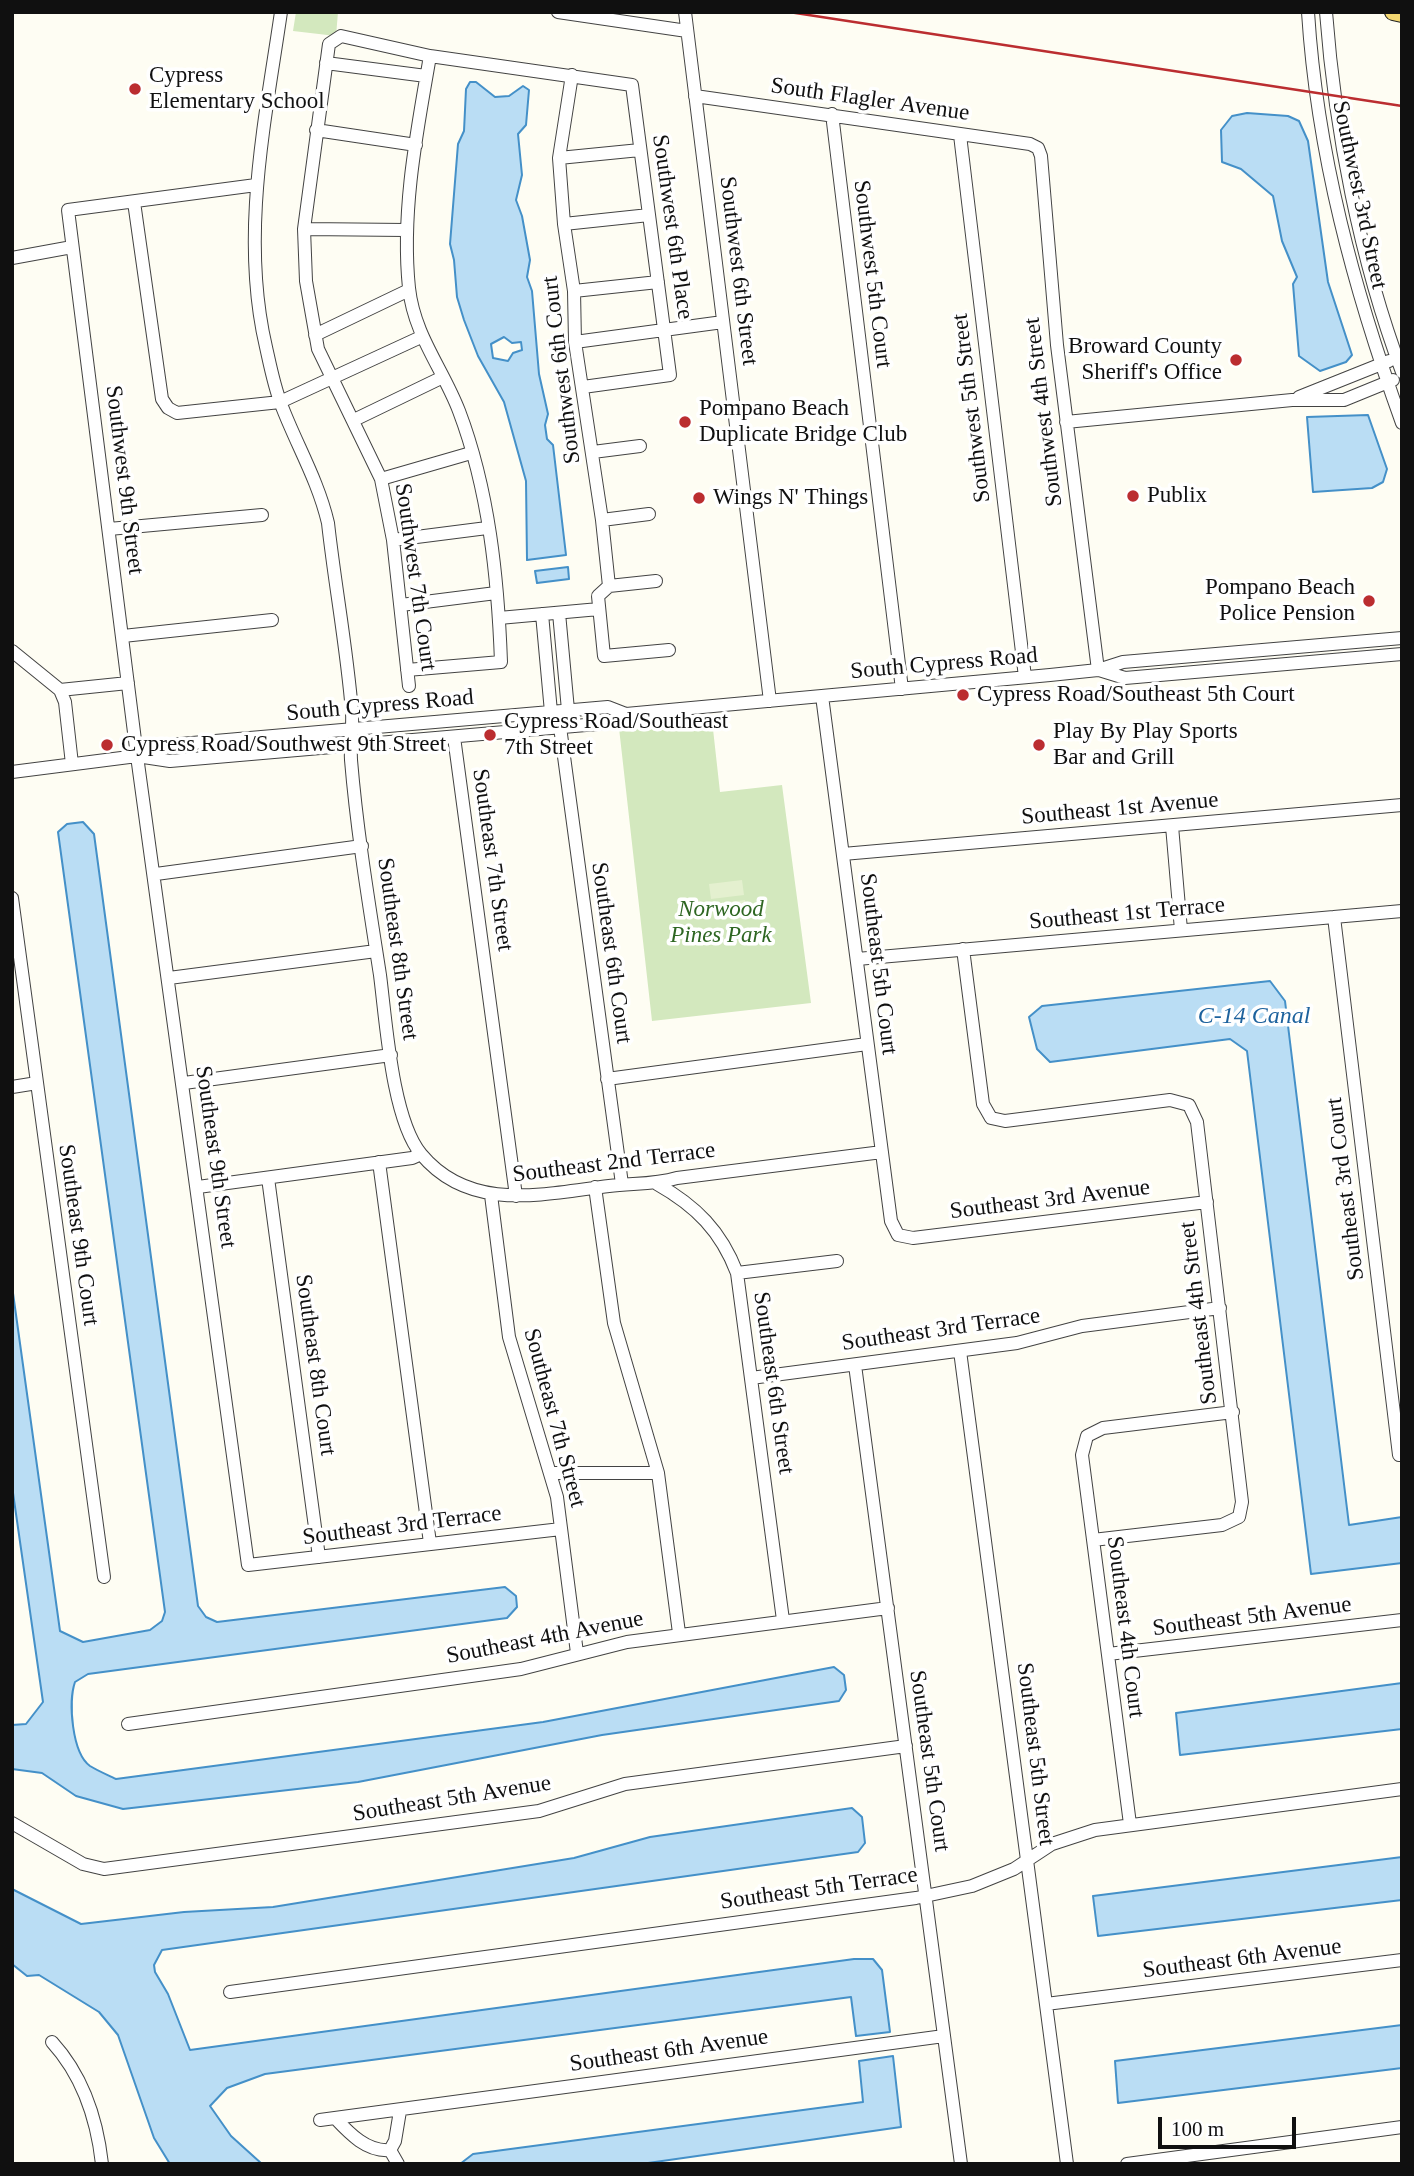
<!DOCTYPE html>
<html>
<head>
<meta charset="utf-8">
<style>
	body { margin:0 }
	#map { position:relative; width:1414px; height:2176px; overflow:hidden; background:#fefdf3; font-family:Georgia,serif }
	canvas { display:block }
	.frame { position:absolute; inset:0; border:14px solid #101010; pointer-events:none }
	.scale { position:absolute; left:1158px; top:2117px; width:138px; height:32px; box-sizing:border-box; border:4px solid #101010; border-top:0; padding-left:9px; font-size:21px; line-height:24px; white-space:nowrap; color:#101010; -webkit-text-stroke:5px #fff; paint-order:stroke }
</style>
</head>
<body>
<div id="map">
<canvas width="1414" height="2176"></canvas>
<div class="frame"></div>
<div class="scale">100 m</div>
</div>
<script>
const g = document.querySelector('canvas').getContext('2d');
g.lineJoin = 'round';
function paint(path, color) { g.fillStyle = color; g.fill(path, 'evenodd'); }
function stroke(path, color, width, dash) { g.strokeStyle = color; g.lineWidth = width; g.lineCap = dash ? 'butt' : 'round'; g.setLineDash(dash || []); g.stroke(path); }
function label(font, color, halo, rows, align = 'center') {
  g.font = font + ' Georgia,serif'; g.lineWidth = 7; g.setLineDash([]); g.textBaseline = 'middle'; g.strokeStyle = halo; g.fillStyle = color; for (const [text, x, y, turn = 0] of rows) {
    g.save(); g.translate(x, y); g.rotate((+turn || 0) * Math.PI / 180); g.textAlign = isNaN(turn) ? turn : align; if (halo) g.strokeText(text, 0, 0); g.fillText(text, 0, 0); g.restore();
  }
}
const green = new Path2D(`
	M296 12H338L336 36 293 31Z
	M712 720 720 792 782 785 811 1003 652 1021 619 728Z`);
const pitch = new Path2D(`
	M742 880 744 895 711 899 709 884Z
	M745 900 747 915 714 919 712 904Z`);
const water = new Path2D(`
	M470 82H476L495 97 509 96 523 86 529 90 526 125 518 134 522 175 516 200 522 216 530 260 527 277 532 291 539 374 548 414 545 425 547 439 553 445 566 555 527 560 526 481 504 402 478 356 464 320 457 297 454 260 450 244 458 144 464 131 466 89ZM504 337 512 343 521 342 522 350 513 353 508 361 493 358 491 344Z
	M1247 113 1288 116 1299 121 1308 141 1328 282 1352 355 1346 362 1320 371 1299 356 1293 284 1297 277 1282 241 1273 196 1241 169 1222 162 1221 130 1232 116Z
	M1368 415 1387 469 1383 482 1372 488 1313 492 1307 417Z
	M568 567 569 579 537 583 535 571Z
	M83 822 94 834 198 1606 206 1617 217 1622 505 1587 516 1596 517 1607 507 1618 88 1674 75 1682C68 1702 72 1753 90 1766 98 1771 108 1775 116 1779L543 1722 834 1667 844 1675 846 1690 839 1701 602 1735 358 1782 123 1809 76 1796 42 1773 12 1769V1725L26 1724 43 1702 12 1486V1286L60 1631 83 1642 150 1630 162 1621 165 1612 58 832 67 824Z
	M1270 981 1285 1001 1349 1525 1402 1517V1563L1311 1574 1247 1051 1230 1039 1050 1062 1037 1049 1029 1017 1042 1006Z
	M1402 1683V1729L1180 1755 1176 1713Z
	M852 1808 862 1817 865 1843 858 1852 162 1950 154 1965 155 1972 168 1994 190 2050 854 1959H873L882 1970 890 2032 856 2036 851 1997 265 2074 227 2088 210 2106 231 2136 262 2164H170L154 2138 118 2035 99 2012 39 1975 27 1976 12 1964V1889L81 1924 184 1912 273 1907 574 1858 650 1837Z
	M1402 1857V1900L1098 1936 1093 1896Z
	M1402 2025V2068L1118 2103 1115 2061Z
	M893 2056 901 2127 641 2164H460L473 2154 863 2102 859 2061Z`);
const minor = new Path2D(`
	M281 12C265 122 240 236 266 347 270 365 274 386 281 404 296 444 318 480 328 523 335 586 347 649 352 712 353 728 350 744 351 760 357 832 369 904 380 975 386 1021 392 1119 421 1154 470 1213 543 1194 609 1186 632 1183 654 1185 677 1178L882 1152
	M558 12 687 31
	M685 12 770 701
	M1308 12C1317 154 1354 290 1402 423
	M1326 12C1335 131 1360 260 1402 372
	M326 63 426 76
	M572 75 559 158 564 224 574 291 575 342 602 520 609 586 598 596 604 656 669 650
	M695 96 1030 144 1038 148 1041 156 1057 345 1098 670
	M832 114 902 689
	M316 130 416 145
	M960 135 1025 677
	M559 158 640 150
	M256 185 68 210 137 756 248 1565 561 1529
	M134 202 162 399 168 408 177 413 280 402 421 337
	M564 224 649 215
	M304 229 406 230
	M12 258 72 247
	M574 291 658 282
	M315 335 409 290
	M575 342 723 322
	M1299 397 1389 361
	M354 420 443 377
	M1066 422 1292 400H1344L1393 380
	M593 452 640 446
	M381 479 471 453
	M602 520 649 514
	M109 529 262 515
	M393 540 487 528
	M609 586 656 581
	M401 605 496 593
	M559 613 568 710
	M542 614 551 712
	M499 618 599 609
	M123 636 272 620
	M12 651 60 690 128 683
	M407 670 501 662C498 579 489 490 459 411 443 369 414 335 409 288 401 211 417 131 430 56
	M1099 670 1125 678 1402 654
	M409 686 393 540 381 479 318 349 306 281 304 229 329 44 341 36 430 56 632 85 670 375 583 387
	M60 690 65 702 72 764
	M822 696 891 1221 898 1235 913 1238 1207 1202
	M560 727 622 1184
	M454 737 516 1196
	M137 756 170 761 609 723 626 714 1050 675 1098 670 1123 662 1402 638
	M12 772 137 756 169 745 608 707 626 714
	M1172 826 1181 930
	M843 854 1402 805
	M156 874 362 846
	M12 898 104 1577
	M1334 917 1399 1455
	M963 949 983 1104 991 1118 1005 1121 1170 1100 1189 1105 1197 1122 1242 1502 1239 1517 1222 1525 1093 1540
	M857 959 1402 911
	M169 978 376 951
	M607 1079 867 1044
	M184 1083 391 1055
	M12 1087 37 1083
	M379 1162 430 1543
	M268 1178 319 1557
	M657 1184C696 1206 721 1231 737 1273L783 1620
	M198 1187 412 1158 421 1154
	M595 1187 614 1323 658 1473 679 1633
	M491 1195 509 1337 557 1497 577 1653
	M737 1273 837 1261
	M960 1351 1067 2164
	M855 1365 961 2164
	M751 1378 1017 1343 1082 1326 1220 1308
	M551 1473H658
	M1108 1654 1402 1620
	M128 1724 521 1669 627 1642 888 1608
	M12 1823 83 1864 104 1869 539 1811 625 1784 906 1746
	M1130 1824 1082 1455 1087 1436 1103 1428 1233 1412
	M230 1992 916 1898 972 1886 1014 1869 1052 1844 1095 1830 1402 1789
	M1046 2004 1402 1960
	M52 2042C83 2076 97 2119 102 2164
	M335 2118C350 2134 367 2152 390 2150L395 2141 400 2111
	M320 2120 944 2036
	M390 2150 398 2164
	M1127 2164 1402 2127`);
const major = new Path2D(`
	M1393 12 1402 14`);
const rail = new Path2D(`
	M789 12 1402 106`);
const markers = [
	[135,89,7,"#bb2d30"],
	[1236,360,7,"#bb2d30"],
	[685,422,7,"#bb2d30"],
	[1133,496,7,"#bb2d30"],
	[699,498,7,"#bb2d30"],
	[1369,601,7,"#bb2d30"],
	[963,695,7,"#bb2d30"],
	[490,735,7,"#bb2d30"],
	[107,745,7,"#bb2d30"],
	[1039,745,7,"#bb2d30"]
];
const poiNames = [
	["Cypress",149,76],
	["Elementary School",149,102],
	["Broward County",1222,347,"right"],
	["Sheriff's Office",1222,373,"right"],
	["Pompano Beach",699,409],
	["Duplicate Bridge Club",699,435],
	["Publix",1147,496],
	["Wings N' Things",713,498],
	["Pompano Beach",1355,588,"right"],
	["Police Pension",1355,614,"right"],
	["Cypress Road/Southeast 5th Court",977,695],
	["Cypress Road/Southeast",504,722],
	["7th Street",504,748],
	["Play By Play Sports",1053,732],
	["Bar and Grill",1053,758],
	["Cypress Road/Southwest 9th Street",121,745]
];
const streetNames = [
	["South Flagler Avenue",870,100,8],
	["Southwest 3rd Street",1359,195,78],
	["Southwest 6th Place",672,227,82],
	["Southwest 6th Street",738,271,83],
	["Southwest 5th Court",872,274,83],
	["Southwest 6th Court",562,370,-97],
	["Southwest 5th Street",972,408,-97],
	["Southwest 4th Street",1044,412,-97],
	["Southwest 9th Street",124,480,83],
	["Southwest 7th Court",415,577,82],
	["South Cypress Road",944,664,-5],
	["South Cypress Road",380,706,-5],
	["Southeast 1st Avenue",1120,809,-5],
	["Southeast 7th Street",492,860,82],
	["Southeast 1st Terrace",1127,914,-5],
	["Southeast 8th Street",397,949,82],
	["Southeast 6th Court",611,953,82],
	["Southeast 5th Court",878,964,83],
	["Southeast 9th Street",215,1157,82],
	["Southeast 2nd Terrace",614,1163,-7],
	["Southeast 3rd Court",1346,1189,-97],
	["Southeast 3rd Avenue",1050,1200,-7],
	["Southeast 9th Court",78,1235,82],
	["Southeast 4th Street",1199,1313,-97],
	["Southeast 3rd Terrace",941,1330,-8],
	["Southeast 8th Court",315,1365,82],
	["Southeast 6th Street",773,1383,82],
	["Southeast 7th Street",554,1418,75],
	["Southeast 3rd Terrace",402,1526,-7],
	["Southeast 5th Avenue",1252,1617,-7],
	["Southeast 4th Court",1125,1627,83],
	["Southeast 4th Avenue",545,1638,-11],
	["Southeast 5th Street",1035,1754,83],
	["Southeast 5th Court",929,1761,82],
	["Southeast 5th Avenue",452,1799,-9],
	["Southeast 5th Terrace",819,1889,-8],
	["Southeast 6th Avenue",1242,1959,-7],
	["Southeast 6th Avenue",669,2051,-8]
];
const parkNames = [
	["Norwood",721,910],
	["Pines Park",721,936]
];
const waterNames = [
	["C-14 Canal",1254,1017]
];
paint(green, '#d3e8be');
paint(pitch, '#e4f0cf');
paint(water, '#baddf4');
stroke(water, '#4490c8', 2);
stroke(minor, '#434343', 14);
stroke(major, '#212121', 18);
stroke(minor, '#fff', 12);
stroke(major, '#f2d670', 16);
stroke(rail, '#bb2d30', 2.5);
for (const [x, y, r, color] of markers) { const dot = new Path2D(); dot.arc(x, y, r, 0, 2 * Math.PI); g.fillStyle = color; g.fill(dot); stroke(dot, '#fff', 2.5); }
label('23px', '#101010', '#fff', poiNames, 'left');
label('23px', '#101010', '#fff', streetNames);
label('italic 23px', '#2e6622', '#fff', parkNames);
label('italic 24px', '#1d629d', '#fff', waterNames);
</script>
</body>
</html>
